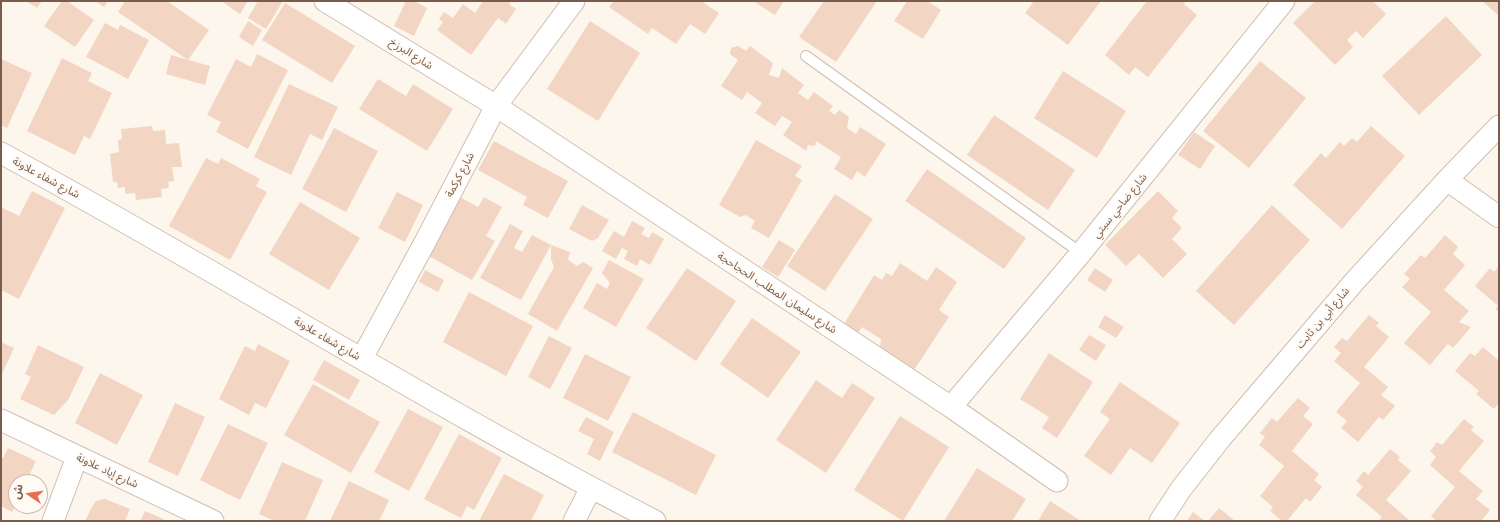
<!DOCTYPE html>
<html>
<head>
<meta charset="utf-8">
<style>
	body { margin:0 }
	#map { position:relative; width:1500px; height:522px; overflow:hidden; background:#fdf6ec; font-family:"Open Sans","Noto Sans Arabic",sans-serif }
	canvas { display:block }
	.frame { position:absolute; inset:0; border:2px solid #7a5c4d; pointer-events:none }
	.north { position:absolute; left:8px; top:474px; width:40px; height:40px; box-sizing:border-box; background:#fffaf3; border:1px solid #cabbb1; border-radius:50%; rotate:283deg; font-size:11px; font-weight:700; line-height:16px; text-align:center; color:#7a5c4d }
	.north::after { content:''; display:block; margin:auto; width:14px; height:18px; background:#e76f51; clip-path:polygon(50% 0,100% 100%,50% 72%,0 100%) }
</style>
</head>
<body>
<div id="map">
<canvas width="1500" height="522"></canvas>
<div class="frame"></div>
<div class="north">ش</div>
</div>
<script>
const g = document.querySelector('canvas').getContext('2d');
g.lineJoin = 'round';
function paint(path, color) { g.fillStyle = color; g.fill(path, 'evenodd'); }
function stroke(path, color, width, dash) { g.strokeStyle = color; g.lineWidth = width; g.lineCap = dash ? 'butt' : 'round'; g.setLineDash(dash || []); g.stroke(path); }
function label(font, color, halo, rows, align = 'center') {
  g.font = font + ' "Open Sans","Noto Sans Arabic",sans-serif'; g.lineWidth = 4; g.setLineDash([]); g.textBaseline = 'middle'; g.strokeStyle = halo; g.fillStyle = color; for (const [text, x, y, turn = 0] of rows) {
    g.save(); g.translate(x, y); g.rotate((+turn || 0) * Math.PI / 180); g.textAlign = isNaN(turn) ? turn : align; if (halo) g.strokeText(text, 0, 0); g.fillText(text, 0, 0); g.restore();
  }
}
const building = new Path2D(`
	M26 1H42L37 8Z
	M62 1H67L94 20 75 47 44 26Z
	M95 1H108L104 7Z
	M125 1H167L209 30 188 60 118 12Z
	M221 1H248L240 14Z
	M258 1H283L266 29 248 18Z
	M406 1H414L427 8 414 36 394 26Z
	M483 1H511L509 4 516 9 506 24 498 18 471 55 437 30 443 22 439 19 444 12 453 18 463 4 475 13Z
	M614 1H701L719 13 705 34 690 24 676 44 652 28 648 34 609 7Z
	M753 1H784L775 15Z
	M824 1H877L836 62 799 37Z
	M907 1H927L941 10 923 39 894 21Z
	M1034 1H1101L1068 45 1025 13Z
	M1147 1H1186L1184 4 1197 15 1148 77 1135 67 1129 75 1105 55Z
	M1315 1H1373L1386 14 1363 38 1356 31 1347 40 1353 47 1335 65 1293 23Z
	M1482 1H1499V16Z
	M285 3 355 46 332 83 262 40Z
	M1446 16 1482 55 1419 115 1382 76Z
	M248 21 262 30 253 46 239 37Z
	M590 21 640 53 598 121 547 89Z
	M105 23 118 30 120 25 149 40 128 79 86 57Z
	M738 46 746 51 750 46 773 63 769 75 779 78 782 68 804 85 798 93 808 100 814 92 833 106 829 111 835 115 839 110 849 117 847 128 856 134 860 127 886 144 865 177 857 171 852 180 834 169 841 157 816 141 815 146 808 145 806 151 783 135 792 122 782 116 775 126 755 113 762 103 747 92 742 100 721 86 738 60 730 54 731 48Z
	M257 54 288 70 248 149 216 132 221 122 207 115 236 59 251 67Z
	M171 55 210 66 205 85 166 74Z
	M62 58 92 73 88 81 112 93 90 139 84 136 75 155 27 131Z
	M1 59 32 73 7 128 1 125Z
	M1260 61 1306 98 1249 168 1203 131Z
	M1063 71 1126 111 1097 158 1034 118Z
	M378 79 406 96 413 84 453 109 427 151 359 109Z
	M289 84 338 107 322 140 310 134 291 175 254 157Z
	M994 115 1075 170 1048 210 967 155Z
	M152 126 153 131 165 130 166 144 179 143 182 167H172L174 181 168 182 169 188 161 189 162 197 136 200 135 193 125 194V187L118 188 117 182H113L110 154 119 152 118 140 122 139 121 129Z
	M1371 126 1405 156 1342 229 1293 185 1321 153 1326 158 1340 142 1344 146 1352 138 1357 142Z
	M334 128 378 151 346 212 302 189Z
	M1194 132 1215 146 1200 169 1178 155Z
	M756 140 802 166 795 176 802 180 769 238 751 228 755 221 746 215 740 217 719 205Z
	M494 141 568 181 548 218 523 205 527 197 478 170Z
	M206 158 218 164 221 158 260 179 256 186 267 192 230 260 169 226Z
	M927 169 1026 238 1004 269 905 201Z
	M32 191 65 208 19 299 1 290V207L19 216Z
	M1158 191 1178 211 1172 218 1182 228 1172 239 1187 254 1163 278 1139 254 1126 266 1105 245Z
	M397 192 423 205 405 242 378 228Z
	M835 194 873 219 825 291 787 266Z
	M460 197 478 207 484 197 502 207 486 236 495 241 472 280 427 255Z
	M300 202 360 238 329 290 269 254Z
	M582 205 609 220 598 238 592 241 569 229Z
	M1272 205 1310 240 1234 325 1196 291Z
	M632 221 645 228 641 234 649 238 652 232 664 239 650 265 640 259 637 266 624 259 628 251 622 248 616 259 602 251 614 231 624 237Z
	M510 224 523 231 514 248 522 252 532 235 551 245 521 300 480 278Z
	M1445 235 1458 247 1453 254 1465 265 1444 290 1469 311 1459 322 1471 327 1453 348 1448 344 1430 365 1404 343 1431 312 1402 287 1410 279 1404 274 1421 255 1425 258Z
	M779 240 795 250 778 277 762 267Z
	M551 245 570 252 568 260 577 266 583 262 593 268 557 331 528 314 554 267 551 259Z
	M609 260 644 279 616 327 583 308 597 283 607 289 610 283 602 273Z
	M900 263 927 281 936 267 957 282 939 310 949 317 914 370 880 347 881 339 862 327 858 333 844 324 874 275 882 280 886 273 892 276Z
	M1499 266V312L1495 309 1498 306 1475 286 1490 268 1494 272Z
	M687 268 736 301 696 361 646 328Z
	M1095 268 1113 280 1105 292 1087 280Z
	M425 270 444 280 438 292 419 282Z
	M469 292 533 326 506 376 443 342Z
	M1105 315 1124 327 1116 338 1098 327Z
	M1369 315 1379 323 1376 326 1389 337 1364 367 1388 387 1381 395 1395 406 1383 420 1379 417 1358 442 1341 428 1347 421 1336 412 1360 383 1334 361 1341 353 1334 347 1342 338 1347 341Z
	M752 318 801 352 768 398 720 364Z
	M1089 335 1106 345 1096 361 1079 350Z
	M549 336 572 348 550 389 528 377Z
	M1 342 14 348 1 376Z
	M258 344 290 361 266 408 255 403 249 415 219 399 245 346 255 351Z
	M38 345 84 367 68 400 54 415 20 399 31 377 25 374Z
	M1483 347 1499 361V403L1494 409 1476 394 1479 391 1455 371 1470 353 1475 356Z
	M1049 353 1093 382 1057 438 1042 428 1049 417 1020 399Z
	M585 354 631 377 608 421 563 398Z
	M324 360 360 380 349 400 313 380Z
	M100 373 143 395 117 445 75 423Z
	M816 380 842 398 852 383 875 398 826 473 776 440Z
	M1120 382 1180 423 1152 463 1130 448 1111 475 1084 456 1110 419 1100 412Z
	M313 384 380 422 351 473 284 435Z
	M1298 398 1310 408 1303 416 1313 424 1292 451 1319 474 1314 480 1322 487 1310 502 1306 498 1287 521H1282L1270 511 1273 507 1260 496 1284 466 1259 445 1265 437 1260 433 1272 418 1277 422Z
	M175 403 205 417 178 476 148 462Z
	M408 409 443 427 409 491 374 472Z
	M633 412 716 455 696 495 612 452Z
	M900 416 949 447 903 521 854 490Z
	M586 417 614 432 600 461 587 454 594 439 578 431Z
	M1464 419 1474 427 1471 430 1484 441 1459 471 1483 491 1476 499 1490 510 1481 521H1436L1431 516 1455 487 1430 465 1436 457 1430 451 1437 442 1442 445Z
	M228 424 268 443 240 500 200 480Z
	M459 434 502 458 474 510 467 506 461 518 424 499Z
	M8 448 36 461 26 482H16V503L12 512 1 506V457L3 458Z
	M1390 449 1400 457 1398 460 1411 471 1386 500 1409 520V521H1378L1382 517 1356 495 1363 487 1356 481 1364 471 1368 475Z
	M282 462 323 480 305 521H275L259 514Z
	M977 468 1026 499 1012 521H944Z
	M504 474 544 495 531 521H479Z
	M349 481 389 500 379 521H330Z
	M105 499 130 509 125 521H85L92 507 96 501Z
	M1050 501 1081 521H1038Z
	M1219 508 1235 521H1208Z
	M145 511 159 517 167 521H140Z
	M1193 512 1205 521H1187Z`);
const lane = new Path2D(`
	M806 56 1081 253`);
const street = new Path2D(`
	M325 1 496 106 951 407 1057 481
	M1 153C221 272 433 407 655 521
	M1447 180 1499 217
	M362 358 424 244 496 106 574 1
	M951 407 1081 253 1284 1
	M1 420 213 521
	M53 521 77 457
	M574 521 591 488
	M1160 521 1181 489 1220 439 1354 282 1447 180 1499 126`);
const streetNames = [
	["شارع البرزخ",411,54,32],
	["شارع كركمة",460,175,-62],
	["شارع شفاء علاونة",46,178,28],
	["شارع ضاحي سبتي",1120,206,-51],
	["شارع سليمان المطلب الحجاحجة",777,293,33],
	["شارع أبي بن ثابت",1323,318,-50],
	["شارع شفاء علاونة",327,339,30],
	["شارع إياد علاونة",107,471,25]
];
paint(building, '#f3d5c3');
stroke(lane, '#d1beb0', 12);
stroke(street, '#d1beb0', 23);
stroke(lane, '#fff', 10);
stroke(street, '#fff', 21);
label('11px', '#7a5c4d', '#fffaf3', streetNames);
</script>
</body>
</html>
